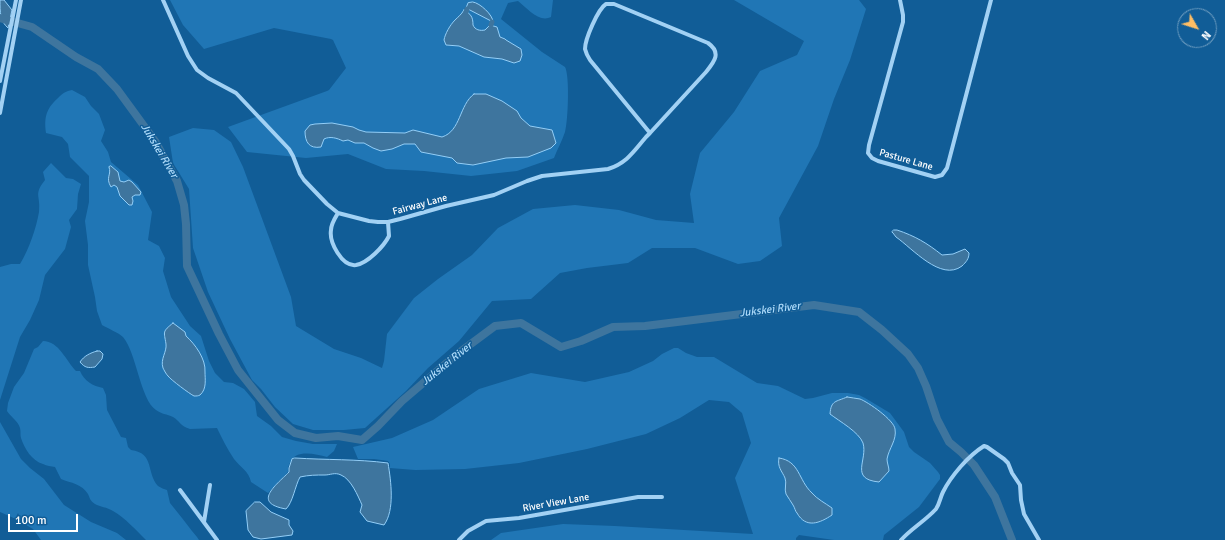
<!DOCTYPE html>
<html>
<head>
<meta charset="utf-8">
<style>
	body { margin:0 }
	#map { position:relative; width:1225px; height:540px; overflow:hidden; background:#115d97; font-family:Signika,sans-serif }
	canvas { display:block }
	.north { position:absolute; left:1177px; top:8px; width:40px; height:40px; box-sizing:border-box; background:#115d97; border:1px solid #709ec1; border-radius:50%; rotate:129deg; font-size:11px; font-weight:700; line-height:16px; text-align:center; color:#fff }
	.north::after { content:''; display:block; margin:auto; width:14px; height:18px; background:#ffbe64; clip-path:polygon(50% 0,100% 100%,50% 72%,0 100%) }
	.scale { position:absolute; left:8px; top:514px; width:70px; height:18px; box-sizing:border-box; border:2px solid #fff; border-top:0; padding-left:5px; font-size:12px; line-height:14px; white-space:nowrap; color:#fff; -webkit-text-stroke:3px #115d97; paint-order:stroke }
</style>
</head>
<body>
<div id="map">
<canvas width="1225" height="540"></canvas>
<div class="north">N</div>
<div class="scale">100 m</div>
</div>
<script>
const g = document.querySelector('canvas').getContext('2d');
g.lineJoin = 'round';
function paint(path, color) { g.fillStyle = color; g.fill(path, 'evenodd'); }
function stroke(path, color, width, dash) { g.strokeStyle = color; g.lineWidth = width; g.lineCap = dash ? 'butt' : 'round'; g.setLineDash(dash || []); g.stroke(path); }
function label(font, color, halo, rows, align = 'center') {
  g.font = font + ' Signika,sans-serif'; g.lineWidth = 3; g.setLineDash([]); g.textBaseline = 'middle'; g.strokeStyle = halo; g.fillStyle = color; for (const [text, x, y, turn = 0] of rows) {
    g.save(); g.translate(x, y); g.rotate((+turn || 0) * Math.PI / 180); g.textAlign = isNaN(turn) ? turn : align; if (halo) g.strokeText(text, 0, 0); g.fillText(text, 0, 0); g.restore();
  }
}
const green = new Path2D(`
	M170 0H553L551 17C539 23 527 8 518 1L508 3 501 19 542 52 565 67C570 76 568 122 565 132 562 141 557 150 554 158L517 171 471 176 424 171 386 169 348 154 306 158 247 152 228 127 327 91 329 90 346 68 333 40 331 39 274 28 204 49 183 25Z
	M734 0H859L866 9 850 60 834 99 818 146 779 218 782 246 760 261 738 264 695 248H652L628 263 587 268 560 273 531 299 492 301 459 341 428 368 406 391 365 428 344 430H313L293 424 275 407 261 389 252 380 230 339 208 292 193 248 189 189 173 163 169 137 193 128 214 130 231 142 243 167 291 297 296 326 334 349 361 358 382 368 384 361 387 334 414 298 438 279 472 255 498 228 533 209 575 205 619 210 656 220 694 223 690 194 700 153 734 112 760 71 797 55 804 41Z
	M72 90 85 97 91 106 99 114 105 130 101 141 108 152 111 162 138 185 152 212 148 240 159 246 165 258 163 271 171 297 190 326 201 336 209 361 215 373 224 382 233 383 244 389 255 402 257 416 271 426 282 437 296 441 313 444H337L334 451 327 457C315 454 295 449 290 463 288 467 288 468 288 472L269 492 268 493 251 482C249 471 240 467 234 459 227 449 222 438 217 428L190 429C180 426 180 421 173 417 167 414 161 414 156 410 140 399 137 354 123 337 119 333 107 328 102 325L97 311 95 297 88 265V245L85 221 89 202V176L70 157 68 144 62 137 46 133C44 117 46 109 58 98 63 93 66 91 72 90Z
	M51 163 66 178 73 179 81 184 78 194 77 209 69 220 71 227 65 249 45 275 39 300 30 320 20 337 0 400V267L11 264H20C29 249 36 229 39 212 41 195 33 195 45 180L43 172Z
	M43 341C59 341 66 361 76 371H80C84 381 93 386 103 388L106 395 107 410 121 437 126 438 128 447 131 450C155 453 146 473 158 486 161 488 164 489 167 490L170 503 182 518 192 531 197 537 199 540H146C136 530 125 518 113 511 107 507 100 507 95 504 90 501 90 498 88 494 82 484 71 483 61 479L55 467C51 466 47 466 43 464 32 461 24 448 21 438 20 435 21 432 20 428 18 421 11 417 7 411L8 403 14 387 24 373 34 349 38 347Z
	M674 348H678L686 353 697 357H714L757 383 778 386 805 399 813 398 832 393H848L859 395 865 398 890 413 904 432 909 447 914 452 930 463 938 472 940 475V479L919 507 884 535 883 540H834L799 535 796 538V540H491L501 533 563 524 615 526 753 534 735 478 751 443 742 413 729 402 709 400 680 418 646 434 587 449 519 463 465 469 415 470 390 468V464L388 461 374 459H358L353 447 392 438 433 420 479 389 531 373 585 382 629 372 653 361 662 354Z
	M0 422 21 459 30 468 44 479 64 505 91 522 117 533 126 540H41L33 529 16 519 0 512Z`);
const water = new Path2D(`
	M0 0H4L12 10 8 28C0 21 0 13 0 0Z
	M473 2C480 3 493 15 493 22L466 8 468 3Z
	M464 10C471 14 473 17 473 25 475 30 480 31 485 30L490 25 497 27 500 37 505 39 506 40 521 49 522 55 520 61 514 63 502 59 484 57 459 46 446 45 444 40C445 34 450 25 455 20 458 17 461 15 464 10Z
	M474 94H486L502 101 517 111 521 118 530 126 552 130 556 143 551 148 528 157 506 158 473 165 457 163 452 158 421 152 415 144H404L392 149 381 151 373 148 364 143H355L348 140 343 141C337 138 330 136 324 139L321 147C309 149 305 142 305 131L310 125 315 124 332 123 353 127 359 130 366 132 405 133 413 130 442 137C461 131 459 105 474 94Z
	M111 166 118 172 120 181 124 182 129 180 132 182 141 192 140 195H135L132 197 133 201 132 205H129L120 196 117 187 114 185 111 187C105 177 112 175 109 167Z
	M894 230H897C915 236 927 243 942 255L953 254 965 249 969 253C969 259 966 262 962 266 941 282 912 248 896 237L893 233 892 232Z
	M173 323 185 332 186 336C195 344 206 359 205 372 205 379 207 389 200 395 198 396 197 396 194 396 190 394 171 380 168 376 166 374 164 370 163 368 160 359 167 352 166 344 164 331 162 332 173 323Z
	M97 351H100L103 354 102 359 95 367C88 368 85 368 80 362 84 356 90 353 97 351Z
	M847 397C851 398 856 398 860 399 868 402 894 420 895 429 897 440 889 448 887 459 887 463 889 467 889 471L879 482C849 479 868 460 863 443 859 432 839 421 830 414 831 400 836 402 847 397Z
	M295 458C326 460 357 459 388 463 391 481 395 510 384 525L367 521 360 512 362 505C358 496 351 479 341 475 335 472 330 475 325 475 316 475 309 475 300 477 295 486 293 502 286 509 252 503 275 486 289 472V468L292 459Z
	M779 458C800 461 798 480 812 493 817 499 825 503 832 508V515C820 523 806 529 797 513 795 511 795 508 793 505 791 501 788 498 786 494 784 489 787 483 785 478 782 471 777 467 779 458Z
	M255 502H260L271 512 289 520V525L293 531 292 535 261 539 253 537 248 530 246 511Z`);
const canal = new Path2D(`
	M466 12 467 9
	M491 25 492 22`);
const river = new Path2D(`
	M0 18 32 27 76 57 98 69 117 89 155 141 177 181 184 205 186 224 187 266 219 334 238 370 278 420 295 433 316 438 338 436 362 440 378 426 402 401 456 355 495 326 521 323 561 347 581 341 613 327 645 326 814 305 859 312 882 330 908 354 918 368 926 386 937 419 949 442 961 452 974 465 995 497 1012 540`);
const minor = new Path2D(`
	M163 0 188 56 197 70 208 78 236 93 289 149 293 156 300 174 304 180 327 204 338 213 369 221 378 222H388L400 219 446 206 494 195 527 181 542 176 608 169C627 163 634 151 646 137L650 133 706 72C714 62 722 53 708 43L614 4H606C598 9 585 39 585 49 586 53 588 57 590 60L650 133
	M900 0 903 15V22L869 145 868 153 872 158 878 161 935 177 942 175 947 168 991 0
	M0 81 16 0
	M0 113 21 0
	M338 213C335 218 331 224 331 230 329 242 342 267 356 265 368 263 384 246 389 236L388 222
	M180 490 217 540
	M204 522 210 485
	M459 540 468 531 486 521 519 518 638 497H662
	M901 540C912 528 925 521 936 509 940 503 940 498 943 492 951 476 968 456 984 446L987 447 1004 459 1008 463 1012 473 1020 485 1021 500 1024 514 1039 540`);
const streetNames = [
	["Pasture Lane",906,160,16],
	["Fairway Lane",420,205,-15],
	["River View Lane",556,503,-10]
];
const waterNames = [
	["Jukskei River",159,151,59],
	["Jukskei River",770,310,-7],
	["Jukskei River",447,364,-39]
];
paint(green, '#2076b5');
paint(water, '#3e759e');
stroke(water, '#93cef7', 1);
stroke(canal, '#3e759e', 5);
stroke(river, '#3e759e', 8);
stroke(minor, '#a2d1f4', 4);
label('10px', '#fff', '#115d97', streetNames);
label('italic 11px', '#aedbfa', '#115d97', waterNames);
</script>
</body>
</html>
